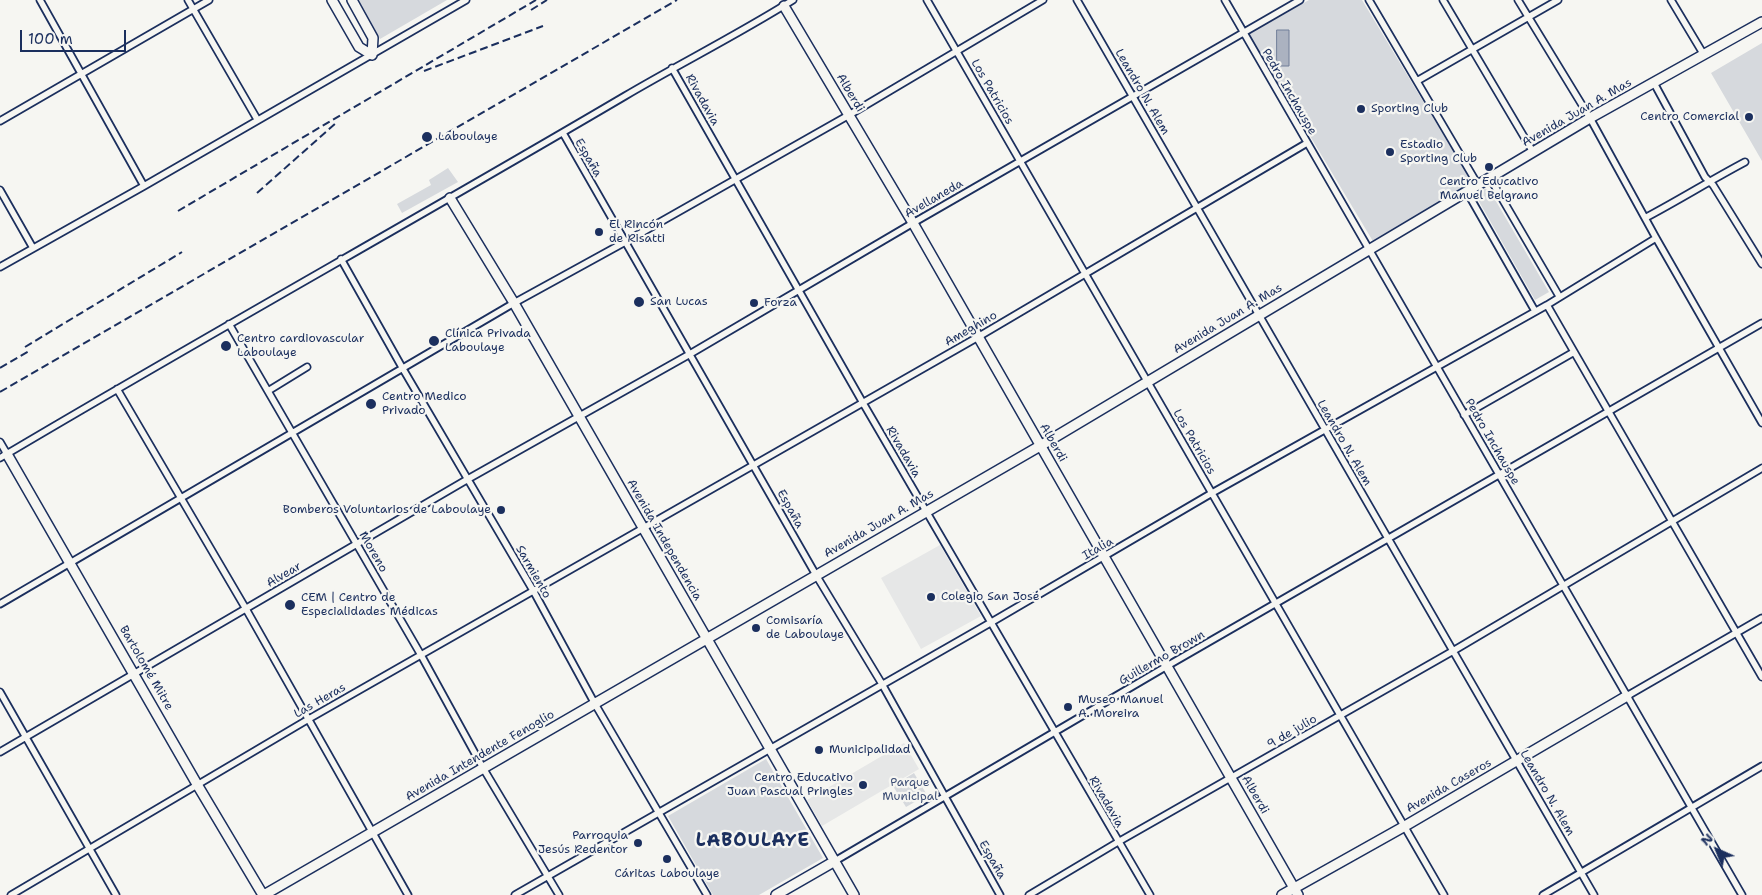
<!DOCTYPE html>
<html>
<head>
<meta charset="utf-8">
<style>
	body { margin:0 }
	#map { position:relative; width:1762px; height:895px; overflow:hidden; background:#f6f6f2; font-family:"Shantell Sans",sans-serif }
	canvas { display:block }
	.north { position:absolute; left:1692px; top:825px; width:50px; height:50px; -webkit-text-stroke:4px #f6f6f2; paint-order:stroke; rotate:316deg; font-size:14px; font-weight:700; line-height:20px; text-align:center; color:#1b2f5e }
	.north::after { content:''; display:block; margin:auto; width:18px; height:22px; background:#1b2f5e; clip-path:polygon(50% 0,100% 100%,50% 72%,0 100%) }
	.scale { position:absolute; left:20px; top:30px; width:106px; height:22px; box-sizing:border-box; border:2px solid #1b2f5e; border-top:0; padding-left:6px; font-size:15px; line-height:18px; white-space:nowrap; color:#1b2f5e; -webkit-text-stroke:4px #f6f6f2; paint-order:stroke }
</style>
</head>
<body>
<div id="map">
<canvas width="1762" height="895"></canvas>
<div class="north">N</div>
<div class="scale">100 m</div>
</div>
<script>
const g = document.querySelector('canvas').getContext('2d');
g.lineJoin = 'round';
function paint(path, color) { g.fillStyle = color; g.fill(path, 'evenodd'); }
function stroke(path, color, width, dash) { g.strokeStyle = color; g.lineWidth = width; g.lineCap = dash ? 'butt' : 'round'; g.setLineDash(dash || []); g.stroke(path); }
function label(font, color, halo, rows, align = 'center') {
  g.font = font + ' "Shantell Sans",sans-serif'; g.lineWidth = 4.5; g.setLineDash([]); g.textBaseline = 'middle'; g.strokeStyle = halo; g.fillStyle = color; for (const [text, x, y, turn = 0] of rows) {
    g.save(); g.translate(x, y); g.rotate((+turn || 0) * Math.PI / 180); g.textAlign = isNaN(turn) ? turn : align; if (halo) g.strokeText(text, 0, 0); g.fillText(text, 0, 0); g.restore();
  }
}
const built = new Path2D(`
	M940 545 981 616 921 649 881 578Z
	M904 743 919 769 822 826 807 800Z`);
const green = new Path2D(`
	M358 0H447L380 39Z
	M1309 0H1362L1473 184 1374 243 1249 34Z
	M1762 43V161L1711 73Z
	M448 168 458 182 402 213 397 204 431 185 429 180Z
	M1478 185 1490 191 1549 292 1535 300 1477 198Z
	M766 759 823 858 759 895H713L668 816Z
	M914 773 927 795 906 807 893 786Z`);
const water = new Path2D(`
	M1277 30H1289V66H1277Z`);
const minor = new Path2D(`
	M40 0 144 186
	M188 0 257 119
	M927 0 1444 895
	M1077 0 1594 895
	M1225 0 1742 895
	M1369 0 1478 185
	M1443 0 1533 152
	M1518 0 1590 118 1656 238 1762 423
	M1671 0 1704 55
	M672 68 863 403 1150 895
	M1417 81 1558 0
	M1654 83 1705 177 1713 185 1762 264
	M0 121 209 0
	M563 133 816 575 882 684 1000 895
	M1490 178 1559 296
	M0 190 33 248
	M1467 192 1535 311
	M1645 218C1679 200 1711 180 1745 162
	M341 259 403 369 534 592 595 704 707 895
	M0 267 144 186 466 0
	M1547 305 1762 677
	M229 324 421 655 483 768 559 895
	M117 389 246 609 408 895
	M268 391 307 367
	M1464 415 1574 352
	M0 442 7 454
	M0 458C207 335 418 218 625 96 681 63 739 34 793 0
	M0 604 514 303 625 242 849 115 1043 0
	M0 692 116 895
	M1627 696 1762 618
	M0 752 468 479 690 354 913 223 1300 0
	M835 861 1167 666 1762 323
	M11 895 307 720 978 337 1307 143
	M515 895 990 623 1212 493 1547 305 1656 238
	M1029 895 1118 842 1453 651 1762 468
	M1543 895 1762 766`);
const secondary = new Path2D(`
	M332 0 359 47 372 55 373 38 352 0
	M784 6 913 223 1298 895
	M450 198 514 303 854 895
	M7 454 198 786 263 895
	M264 895 1040 446 1590 118 1762 22
	M776 895 835 861
	M1282 895 1405 826 1627 696`);
const rail = new Path2D(`
	M531 10 547 0
	M424 71 543 26
	M257 193 336 123
	M178 211 536 0
	M25 347 182 252
	M0 368 29 351
	M0 392 677 0`);
const markers = [
	[1361,109,5,"#1b2f5e"],
	[1749,117,5,"#1b2f5e"],
	[427,137,6,"#1b2f5e"],
	[1390,152,5,"#1b2f5e"],
	[1489,167,5,"#1b2f5e"],
	[599,232,5,"#1b2f5e"],
	[639,302,6,"#1b2f5e"],
	[754,303,5,"#1b2f5e"],
	[434,341,6,"#1b2f5e"],
	[226,346,6,"#1b2f5e"],
	[371,404,6,"#1b2f5e"],
	[501,510,5,"#1b2f5e"],
	[931,597,5,"#1b2f5e"],
	[290,605,6,"#1b2f5e"],
	[756,628,5,"#1b2f5e"],
	[1068,707,5,"#1b2f5e"],
	[819,750,5,"#1b2f5e"],
	[863,785,5,"#1b2f5e"],
	[638,843,5,"#1b2f5e"],
	[667,859,5,"#1b2f5e"]
];
const streetNames = [
	["Los Patricios",992,92,60],
	["Leandro N. Alem",1142,92,60],
	["Pedro Inchauspe",1289,92,60],
	["Alberdi",850,93,59],
	["Rivadavia",702,100,61],
	["Avenida Juan A. Mas",1577,113,-30],
	["España",588,158,60],
	["Avellaneda",934,199,-30],
	["Avenida Juan A. Mas",1228,319,-31],
	["Ameghino",971,329,-30],
	["Los Patricios",1194,442,60],
	["Pedro Inchauspe",1492,442,60],
	["Alberdi",1053,443,60],
	["Leandro N. Alem",1344,443,60],
	["Rivadavia",903,452,60],
	["España",790,509,61],
	["Avenida Juan A. Mas",879,524,-30],
	["Avenida Independencia",664,540,60],
	["Italia",1098,549,-30],
	["Moreno",373,552,60],
	["Sarmiento",533,572,60],
	["Alvear",284,575,-30],
	["Guillermo Brown",1162,658,-30],
	["Bartolomé Mitre",146,668,60],
	["Las Heras",320,701,-30],
	["9 de julio",1292,732,-30],
	["Avenida Intendente Fenoglio",480,756,-30],
	["Avenida Caseros",1449,786,-30],
	["Leandro N. Alem",1547,793,60],
	["Alberdi",1255,795,60],
	["Rivadavia",1106,802,60],
	["España",992,860,60]
];
const poiNames = [
	["Sporting Club",1371,109],
	["Centro Comercial",1739,117,"right"],
	["Laboulaye",438,137],
	["Estadio",1400,145],
	["Sporting Club",1400,159],
	["Centro Educativo",1489,182,"center"],
	["Manuel Belgrano",1489,196,"center"],
	["El Rincón",609,225],
	["de Risatti",609,239],
	["San Lucas",650,302],
	["Forza",764,303],
	["Clínica Privada",445,334],
	["Laboulaye",445,348],
	["Centro cardiovascular",237,339],
	["Laboulaye",237,353],
	["Centro Medico",382,397],
	["Privado",382,411],
	["Bomberos Voluntarios de Laboulaye",491,510,"right"],
	["Colegio San José",941,597],
	["CEM | Centro de",301,598],
	["Especialidades Médicas",301,612],
	["Comisaría",766,621],
	["de Laboulaye",766,635],
	["Museo Manuel",1078,700],
	["A. Moreira",1078,714],
	["Municipalidad",829,750],
	["Centro Educativo",853,778,"right"],
	["Juan Pascual Pringles",853,792,"right"],
	["Parroquia",628,836,"right"],
	["Jesús Redentor",628,850,"right"],
	["Cáritas Laboulaye",667,874,"center"]
];
const parkNames = [
	["Parque",910,783],
	["Municipal",910,797]
];
const districtNames = [
	["LABOULAYE",753,841]
];
paint(built, '#e6e7e7');
paint(green, '#d6d9dd');
paint(water, '#abb2c0');
stroke(water, '#717e99', 1);
stroke(minor, '#1b2f5e', 9);
stroke(secondary, '#1b2f5e', 12);
stroke(minor, '#f6f6f2', 5.5);
stroke(secondary, '#f6f6f2', 9);
stroke(rail, '#1b2f5e', 2, [8, 4]);
for (const [x, y, r, color] of markers) { const dot = new Path2D(); dot.arc(x, y, r, 0, 2 * Math.PI); g.fillStyle = color; g.fill(dot); stroke(dot, '#f6f6f2', 2); }
label('12px', '#1b2f5e', '#f6f6f2', streetNames);
label('12px', '#1b2f5e', '#f6f6f2', poiNames, 'left');
label('12px', '#405177', '#f6f6f2', parkNames);
g.letterSpacing = '1px';
label('bold 18px', '#1b2f5e', '#f6f6f2', districtNames);
g.letterSpacing = '0px';
</script>
</body>
</html>
